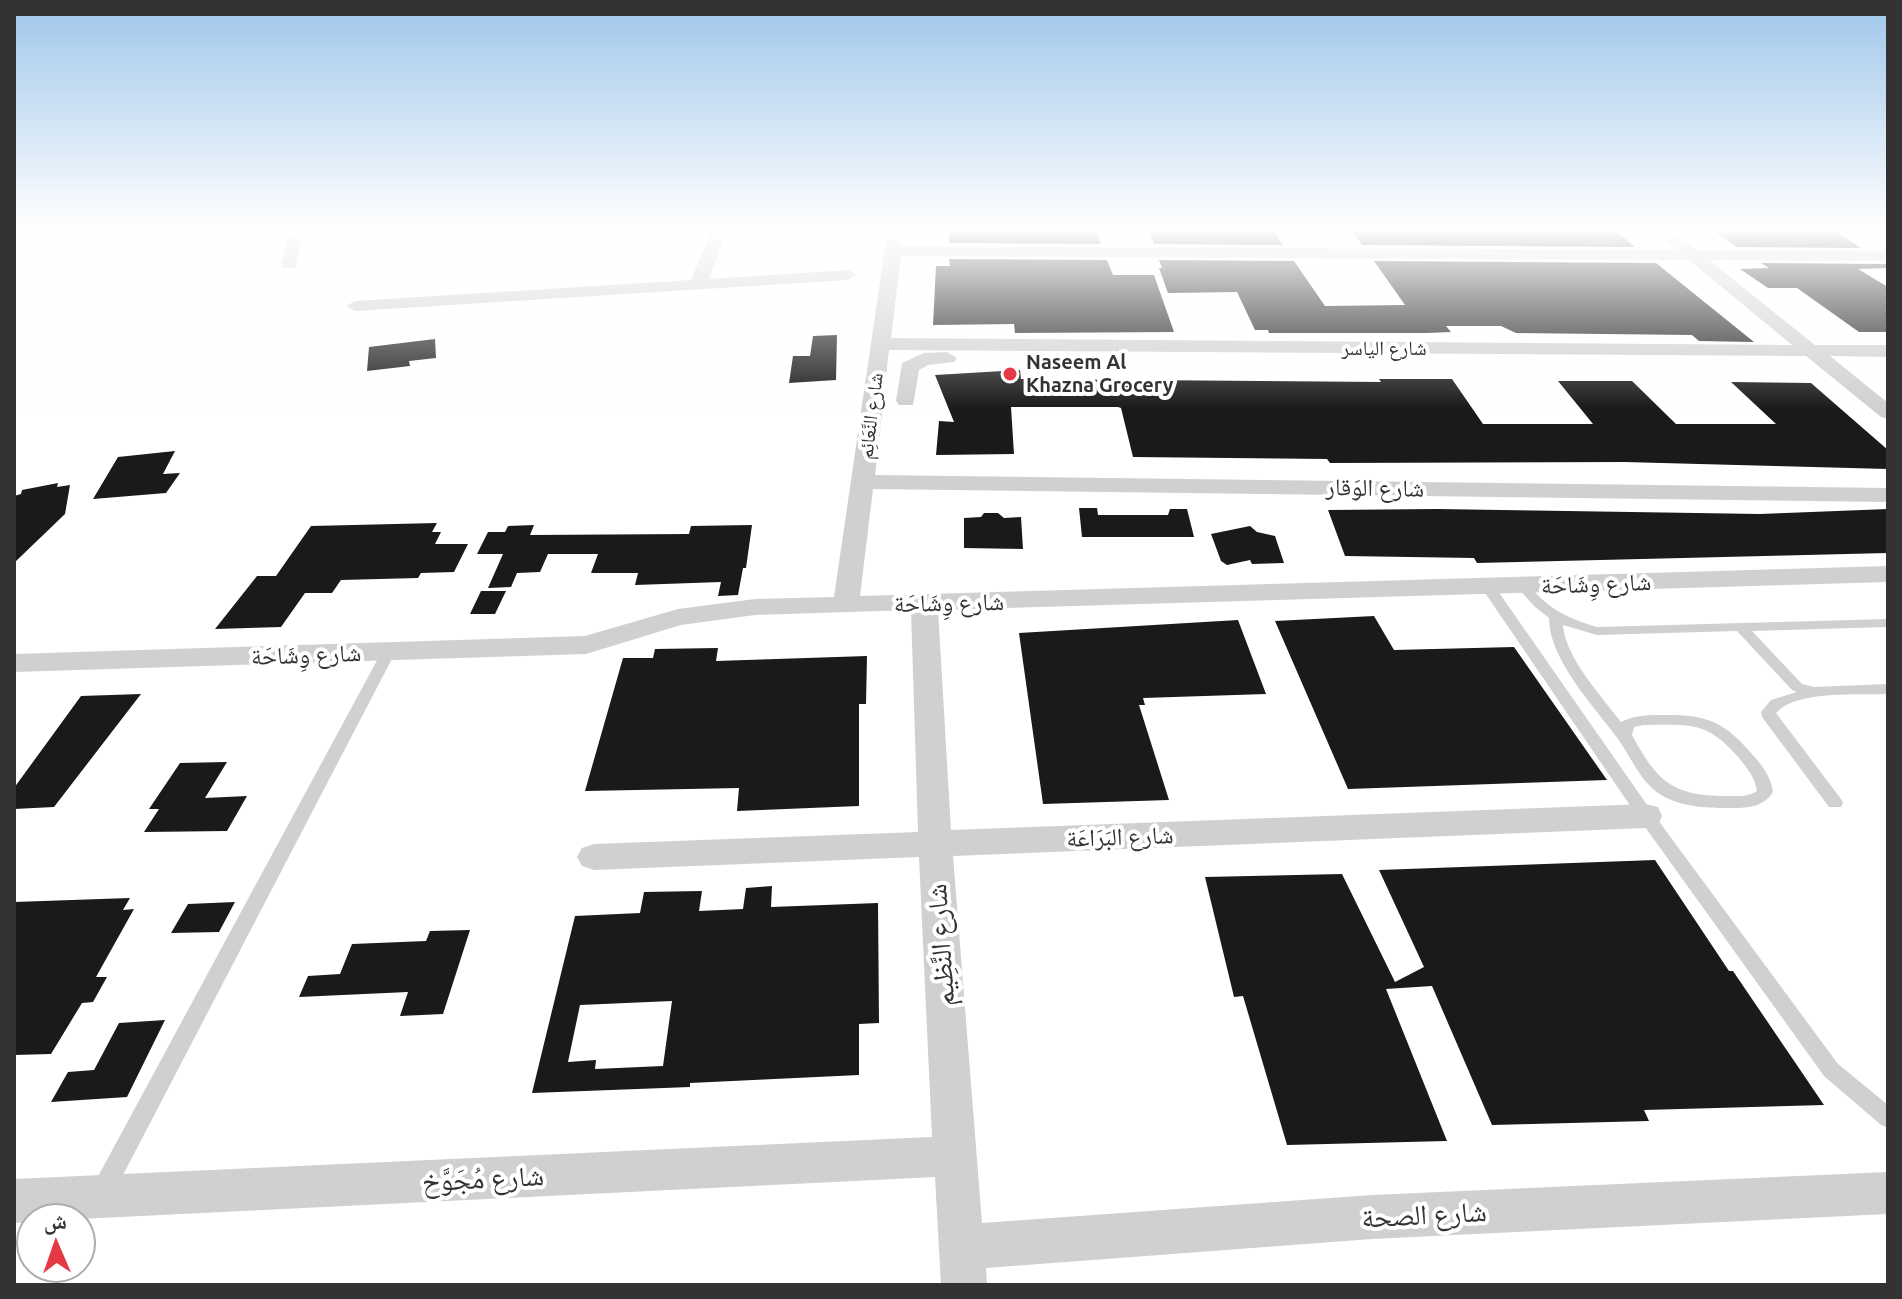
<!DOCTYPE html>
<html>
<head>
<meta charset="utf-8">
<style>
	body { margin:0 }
	#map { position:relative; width:1902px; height:1299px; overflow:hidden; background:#fff; font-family:Ubuntu,"Noto Naskh Arabic",sans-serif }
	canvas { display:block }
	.frame { position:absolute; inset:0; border:16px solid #333; pointer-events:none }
	.north { position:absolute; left:16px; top:1203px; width:80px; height:80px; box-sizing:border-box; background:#fff; border:2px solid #adadad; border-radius:50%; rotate:358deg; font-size:22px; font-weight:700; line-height:32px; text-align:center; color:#333 }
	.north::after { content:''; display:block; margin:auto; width:28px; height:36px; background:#e63946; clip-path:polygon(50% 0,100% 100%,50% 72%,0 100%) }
</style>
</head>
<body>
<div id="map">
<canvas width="1902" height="1299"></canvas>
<div class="frame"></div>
<div class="north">ش</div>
</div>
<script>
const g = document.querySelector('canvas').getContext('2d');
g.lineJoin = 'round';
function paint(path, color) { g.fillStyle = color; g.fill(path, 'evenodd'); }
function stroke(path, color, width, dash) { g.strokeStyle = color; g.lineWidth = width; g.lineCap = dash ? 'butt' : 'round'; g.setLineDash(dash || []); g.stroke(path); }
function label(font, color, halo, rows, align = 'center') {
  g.font = font + ' Ubuntu,"Noto Naskh Arabic",sans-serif'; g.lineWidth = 8; g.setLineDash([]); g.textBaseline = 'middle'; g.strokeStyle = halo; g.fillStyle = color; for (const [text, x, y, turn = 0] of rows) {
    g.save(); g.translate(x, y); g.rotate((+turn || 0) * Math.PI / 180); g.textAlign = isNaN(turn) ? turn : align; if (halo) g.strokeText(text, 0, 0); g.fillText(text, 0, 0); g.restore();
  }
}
const building = new Path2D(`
	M948 227H1094L1101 244 949 243Z
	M1148 227H1271L1283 245 1154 244Z
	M1349 227H1611L1635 247 1362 245Z
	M1708 227H1829L1861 248 1737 247Z
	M949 259 1107 260 1113 275H1154L1174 332 1015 333 1014 324 933 325 936 266H950Z
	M1159 260 1294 261 1325 306 1405 305 1374 261 1656 263 1754 342 1699 341 1692 335 1516 333 1501 326H1446L1451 332 1427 333H1269L1268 330H1255L1237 292 1168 293 1159 268H1162Z
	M1761 263 1887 264 1888 268 1858 269 1888 287V332H1859L1797 288H1768L1740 269 1769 268Z
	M837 335 836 380 789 383 793 356H810L813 336Z
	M435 339 436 358 409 361 410 366 367 371 369 347Z
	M1020 370 1021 379 1381 382 1379 379H1452L1483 424H1593L1558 381H1632L1676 424H1776L1731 382 1811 383 1888 450V469L1624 462 1330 463 1327 459 1133 457 1121 408 1118 407H1011L1014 454 936 455 939 421 954 422 935 375Z
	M175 451 163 474 180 473 166 493 93 499 118 457Z
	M58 483 57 487 70 485 65 514 14 563V496L21 494 22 490Z
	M1079 508H1097L1098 515H1168L1170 509H1187L1194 537H1082Z
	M1437 509 1760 514 1888 509V553L1477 563 1474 558 1345 556 1328 510Z
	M984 513H998L1004 518 1021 517 1023 549 964 548V518L981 517Z
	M437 523 432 532H441L435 544H468L454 572 421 573 418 578 341 580 332 593H305L281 627 215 629 257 576H276L311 526Z
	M534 525 530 535 689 534 691 526 752 525 746 568H743L738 595 718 596 721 582 635 585 638 573H591L598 554H548L540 572 517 573 511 587 488 588 503 554H477L488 532H505L508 526Z
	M1250 526 1257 532 1275 536 1284 563 1252 564 1250 560 1227 565 1221 561 1211 534Z
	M481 591H506L495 614H470Z
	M1374 616 1394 650 1514 647 1607 780 1348 789 1275 621Z
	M1238 620 1266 694 1143 698 1145 705H1139L1169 800 1043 804 1019 633Z
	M718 648 716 661 867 656 866 704H859V806L737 811 739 788 585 791 623 658H653L655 649Z
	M141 694 54 807 14 809V788L81 696Z
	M227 762 205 798 247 796 227 831 144 832 159 809H149L180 763Z
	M1655 860 1729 971H1733L1824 1105 1644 1110 1649 1121 1492 1125 1432 986 1386 989 1447 1141 1287 1145 1243 996 1234 997 1205 877 1342 874 1395 982 1424 967 1379 870Z
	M772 886 771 907 878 903 879 1023 859 1024V1075L690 1083V1087L532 1093 575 916 640 913 644 892 702 891 699 911 743 909 746 888ZM672 1001 663 1066 595 1069 596 1060 568 1062 580 1005Z
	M130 898 123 910 134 909 96 977H107L93 1002 82 1003 51 1054 14 1055V902Z
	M235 902 219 932 171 933 188 904Z
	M470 930 443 1014 400 1016 408 992 299 997 308 976 340 974 352 944 426 941 430 931Z
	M165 1020 127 1097 51 1102 68 1072 94 1070 119 1023Z`);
const lane = new Path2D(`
	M1523 582C1531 586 1536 594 1543 600 1558 614 1577 621 1597 627L1888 619V627L1752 631 1802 684 1814 687 1888 684V694C1859 695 1795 690 1776 713L1841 799 1843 803 1841 807H1829L1762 717 1761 712 1771 700 1797 692 1792 690 1737 631 1597 635 1563 625C1565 657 1602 697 1621 722 1634 715 1649 715 1664 715 1706 714 1725 722 1752 754 1762 765 1771 777 1773 792 1763 808 1746 808 1729 808 1705 808 1679 807 1658 793 1639 779 1631 757 1618 739 1594 706 1549 660 1549 618L1534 606 1516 586ZM1643 725C1690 725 1706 720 1739 758 1747 768 1755 777 1757 791 1748 797 1738 796 1726 796 1672 796 1657 781 1632 735L1634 727Z
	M1488 583 1493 584 1652 812 1838 1064 1888 1105V1128L1881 1125 1824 1076 1640 820 1481 587Z
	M388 649 395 653 111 1198 103 1201 95 1198 92 1190 95 1182 381 653Z`);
const street = new Path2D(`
	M296 227H313L302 241 295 268H283L281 264 286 241Z
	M713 227H729L709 279 848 270 857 275 848 280 355 311 346 306 355 301 691 280Z
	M888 227H904L902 246 1676 250 1650 227H1668L1697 250 1888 251V261L1709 260 1815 345H1888V357L1830 356 1888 403V419L1881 417 1806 356 889 350 875 475 1888 488V502L873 489 860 596 1888 566V582L938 610 951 830 1646 804 1658 807 1662 816 1658 825 1646 828 953 856 982 1223 1372 1195 1888 1172V1214L1372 1239 986 1268 987 1285H941L935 1177 80 1219H32V1222L14 1223V1179L932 1137 919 857 594 870 582 866 577 857 582 848 594 844 918 832 911 610 755 615 681 625 586 654 14 672V654L585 636 678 609 755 599 834 597ZM901 256 1689 260 1792 345 891 338Z
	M947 352 957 358 954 362 928 365 919 370 913 405H899L896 401 902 363 924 353Z`);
const markers = [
	[1010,374,8,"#e63946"]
];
const farStreetnames = [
	["شارع الياسر",1384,348],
	["شارع النَّعَائِم",871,416,-83]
];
const farPoinames = [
	["Naseem Al",1026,362],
	["Khazna Grocery",1026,385]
];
const streetNames = [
	["شارع الوَقار",1375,488,1],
	["شارع وِشَاحَة",1596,584,-2],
	["شارع وِشَاحَة",949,603,-1],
	["شارع وِشَاحَة",306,655,-2],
	["شارع البَرَاعَة",1120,837,-2]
];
const nearStreetnames = [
	["شارع النَّظِيم",941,945,-94],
	["شارع مُجَوَّخ",483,1179,-3],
	["شارع الصحة",1424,1215,-3]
];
paint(building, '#1a1a1a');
paint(lane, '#d0d0d0');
paint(street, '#d0d0d0');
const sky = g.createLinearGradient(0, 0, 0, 409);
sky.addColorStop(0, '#9ec6ea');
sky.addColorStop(0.56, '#fff');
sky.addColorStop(1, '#ffffff00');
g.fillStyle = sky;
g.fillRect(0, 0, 1902, 409);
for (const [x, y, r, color] of markers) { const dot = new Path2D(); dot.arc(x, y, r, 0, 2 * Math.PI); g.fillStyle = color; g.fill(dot); stroke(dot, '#fff', 3); }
label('20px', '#333', '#fff', farStreetnames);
label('bold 20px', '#333', '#fff', farPoinames, 'left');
label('24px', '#333', '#fff', streetNames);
label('28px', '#333', '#fff', nearStreetnames);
</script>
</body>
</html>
